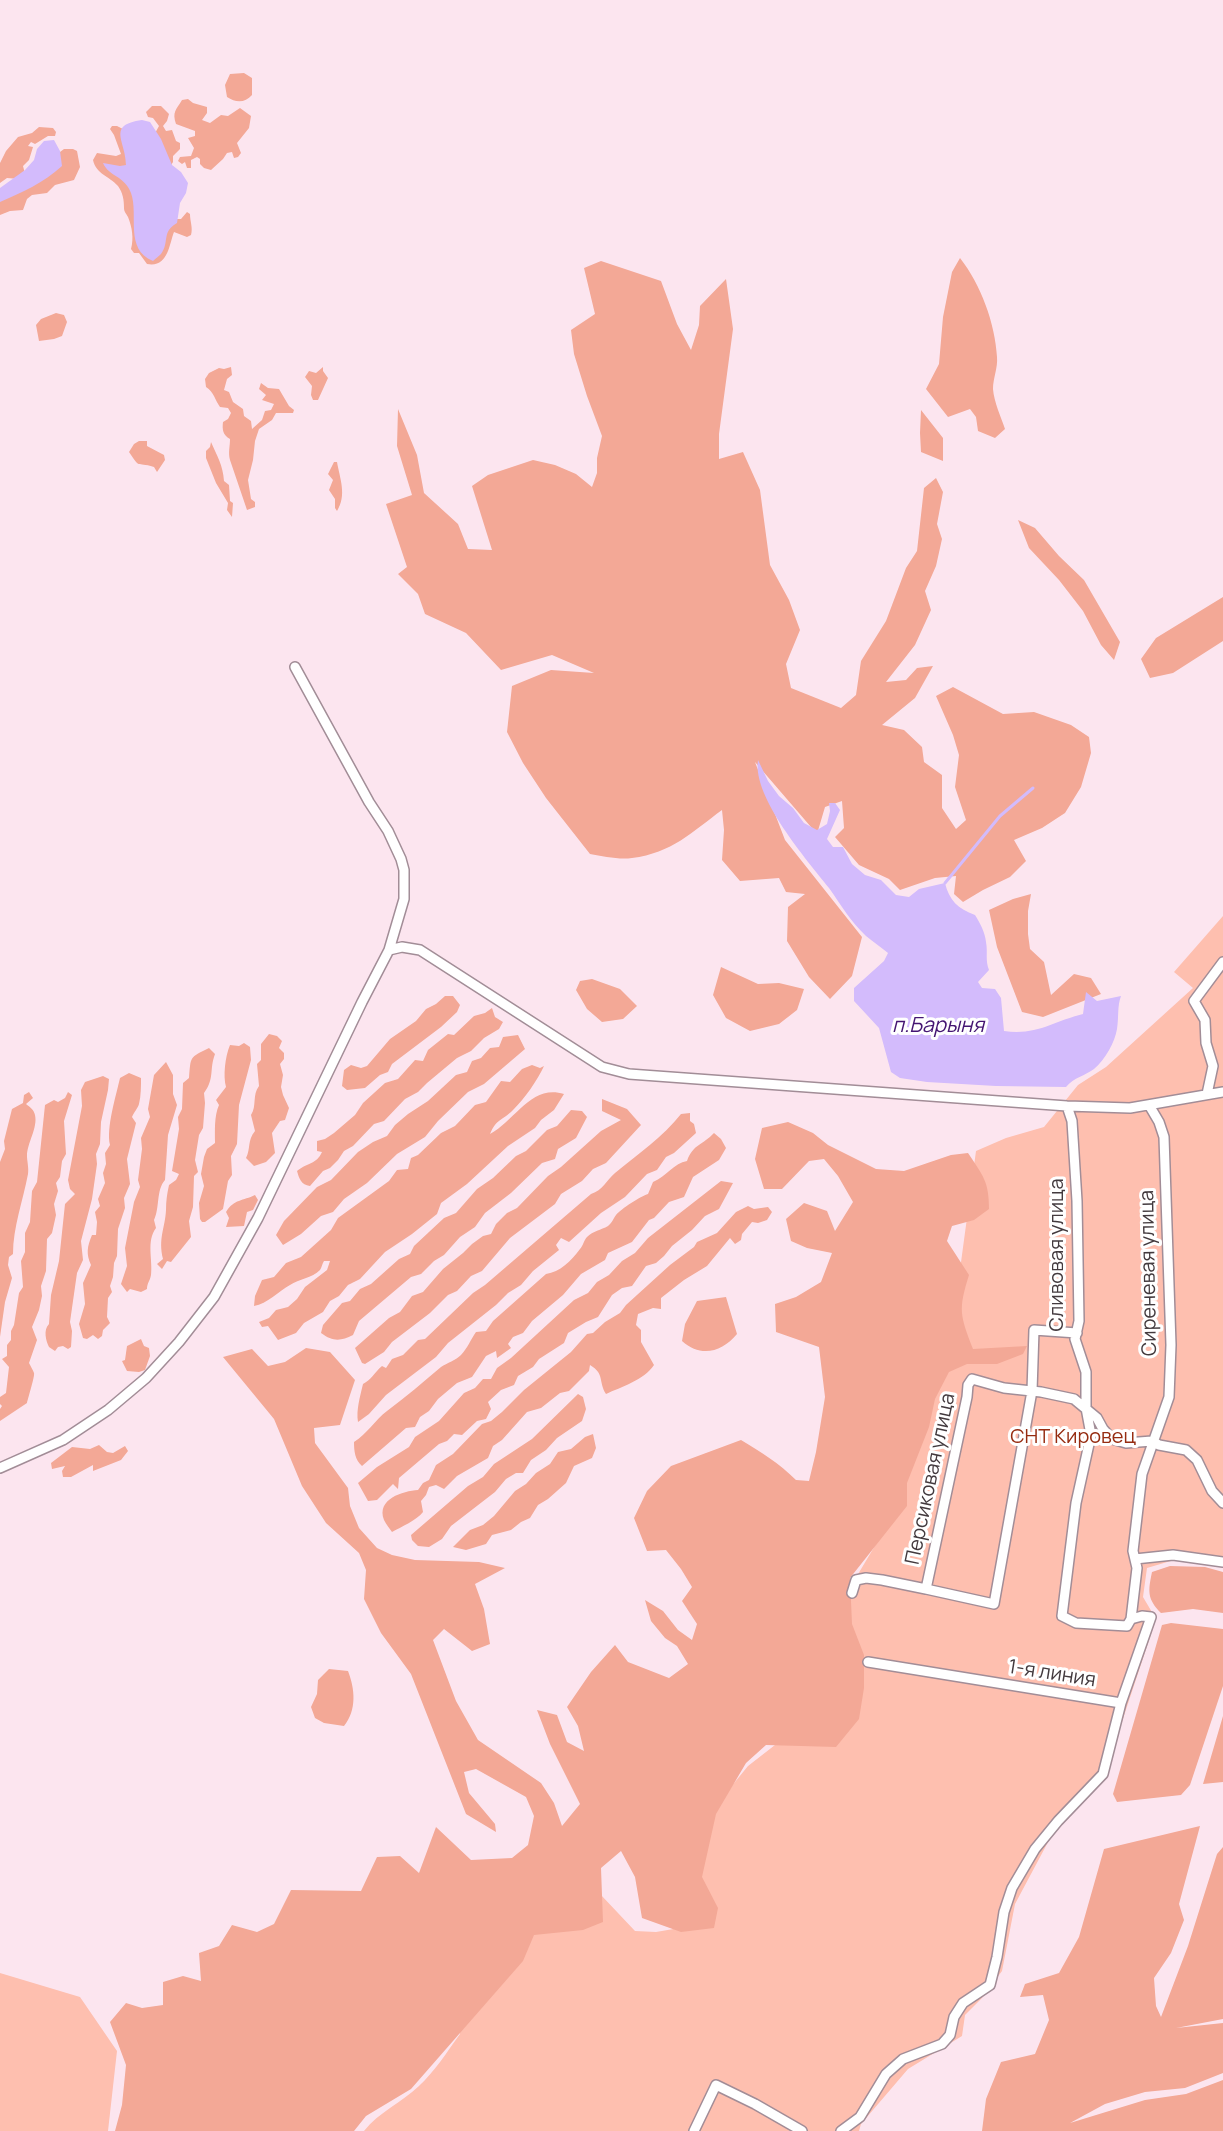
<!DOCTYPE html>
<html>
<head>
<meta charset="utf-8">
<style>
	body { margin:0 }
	canvas { display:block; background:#fce5ef }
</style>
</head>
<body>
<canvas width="1223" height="2131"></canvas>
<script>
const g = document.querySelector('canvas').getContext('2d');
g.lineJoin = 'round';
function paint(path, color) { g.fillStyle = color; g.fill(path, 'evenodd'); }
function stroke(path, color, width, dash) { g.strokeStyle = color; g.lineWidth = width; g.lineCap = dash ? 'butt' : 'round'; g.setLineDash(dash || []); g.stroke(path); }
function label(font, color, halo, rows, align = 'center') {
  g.font = font + ' Manrope,sans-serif'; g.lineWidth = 6; g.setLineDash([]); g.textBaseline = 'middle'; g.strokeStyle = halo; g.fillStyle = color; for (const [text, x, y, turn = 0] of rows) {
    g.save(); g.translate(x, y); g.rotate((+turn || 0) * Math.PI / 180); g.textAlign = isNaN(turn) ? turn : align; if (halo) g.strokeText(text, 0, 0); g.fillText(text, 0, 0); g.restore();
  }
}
const green = new Path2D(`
	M1223 916V1566L1174 1560 1147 1568 1143 1597 1156 1619 1103 1779 1055 1829 1015 1904 1002 1971 982 1998 965 2015 962 2036 908 2069 861 2124 859 2131H364C379 2112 401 2103 419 2086 435 2071 447 2052 460 2034L451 2006 472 1968 601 1895 635 1931 656 1932 685 1927 700 1825 748 1766 784 1738 839 1606 879 1539 952 1329 976 1151 1006 1138 1044 1127 1078 1085 1106 1067 1193 988 1174 972Z
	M0 1973 80 1997 117 2051 108 2131H0Z`);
const forest = new Path2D(`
	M244 73 252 78V95C245 103 236 103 227 97L225 85 230 74Z
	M188 99 193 103 207 107V113L202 120 210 123 221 115 228 116 240 108 251 116 249 128 237 143 241 153 238 157 234 158 232 152 227 153 223 159 211 170 204 168 200 164V159L197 157 191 160V168H187L185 162 182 164 178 161 180 157 191 156 194 148 188 138 195 136V131L176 124C172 112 176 110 182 100Z
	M152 106H161L169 114 167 121 163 126 166 131 172 130 176 141 180 143V149L173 156V162L170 167 154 135 159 126 153 118 148 117 146 112Z
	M112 126H117L123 129 128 160 124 177 164 231 176 219H181L187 212 190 214C190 222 193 227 191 235L187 237 174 232C169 245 168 268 147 264L139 253H134L131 249C134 238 132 227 128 217 126 213 124 212 124 208 124 200 123 193 118 186 109 176 96 174 93 160L97 153 116 156 121 154 114 135 110 129Z
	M39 127 53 128 56 132 55 136H48L35 144 31 142 28 146 33 147 29 160 23 166 25 174 19 179 7 178 0 183V163L6 151 18 137 32 133Z
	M64 149H73L77 151 80 167 74 180 55 185 47 193 32 195 27 199 23 210 10 211 0 215V197Z
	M960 258C981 285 995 323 997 357 998 368 993 378 993 389 994 402 1001 417 1005 429L995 438 978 431 976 417 970 409 948 417 926 389 939 364 943 317 952 272Z
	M601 261 661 281 677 324 691 350 699 325 700 306 726 279 733 329 719 434V459L743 452 760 490 770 565 789 600 800 630 786 664 791 688 841 708 856 695 861 661 886 621 906 568 917 551 924 488 936 478 943 492 937 524 942 539 936 566 925 591 931 610 915 645 886 682 906 680 917 668 933 666 915 698 882 725 904 730 922 747 924 762 942 775V808L956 829 966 820 955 787 959 755 953 735 936 696 953 687 1003 714 1034 712 1071 725 1089 737 1091 753 1081 787 1065 813 1042 828 1014 840 1026 861 1010 877 983 890 963 902 954 894 956 876 935 878 900 890 889 879 859 865 835 837 844 828 842 801 825 807 817 834 755 762 785 840 862 937 852 976 830 999 809 977 787 941 788 907 805 894 786 892 779 878 740 881 722 860 724 830 722 810C692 832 672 853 632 858 619 860 603 856 590 854L546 798 523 763 507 732 512 686 551 670 594 673 552 655 501 670 466 633 425 614 418 594 398 574 407 567 386 504 412 495 397 446 398 409 417 455 424 493 458 524 468 549 492 550 472 486 488 475 533 460 555 465 576 474 592 487 597 473V458L602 436 587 396 574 354 571 330 595 314 584 268Z
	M56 313 64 315 67 322 62 336 54 339 39 341 36 325 41 319Z
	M231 367 232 375 227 379 224 390 229 392 233 402 243 409 244 416 251 421 252 429 262 420 265 411 271 410 274 404 262 400 266 395 259 389 261 383 268 388 279 389 289 406 294 410 293 413H276L272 420 259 429 255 441 253 460 248 480 251 499 255 502V507L247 510 230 460C228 452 230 447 230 439 223 435 222 430 223 422L228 419 231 413 228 408 220 407C215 400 214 392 206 387L205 379 209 373 219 368 224 369Z
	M323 367V371L328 378 318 400H313L311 395 312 386 305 377 309 371 316 373Z
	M921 410 943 438V461L921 452 920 433Z
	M139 441H147V446L164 455 165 460 157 472 154 467C135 461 141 470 129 452L134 444Z
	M211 442C217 456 223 465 224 481L229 485 230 501 233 503 232 517 227 510 228 503 216 483 206 458V451L210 447Z
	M334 462H337C340 479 347 495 337 511L335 508V499L329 490 333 480 328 474Z
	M1018 520 1035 528 1059 556 1084 580 1120 642 1114 660 1101 645 1083 611 1059 580 1029 548Z
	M1223 597V641L1173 673 1150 678 1141 659 1156 638Z
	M1031 894 1028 911V934L1030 949 1044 962 1051 995 1074 974 1091 978 1101 994 1043 1017 1022 1012 997 947 989 910 1013 899Z
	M721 967 758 984 779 983 804 989 797 1010 779 1024 750 1031 726 1018 713 995Z
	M592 979 620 989 637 1006 623 1019 602 1022 587 1009 576 990 580 981Z
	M445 996H453L460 1005 457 1012 441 1027 392 1064 388 1072 380 1075 365 1088 347 1090 342 1086 344 1070 351 1065 361 1068 367 1066 390 1039 416 1021 426 1009 436 1004Z
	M492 1008 495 1017 503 1022 499 1029 484 1038 471 1051 457 1058 427 1083 418 1092 405 1099 384 1121 374 1124 353 1146 344 1151 338 1160 330 1168 323 1171 310 1186C301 1185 299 1178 297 1171 308 1162 316 1165 322 1152L317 1151V1141L325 1139 334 1133 355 1115 363 1103 385 1083 398 1079 415 1060 423 1061 428 1050 448 1034 454 1035 474 1016 485 1013Z
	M269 1034 277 1036 282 1041 279 1048 284 1053V1059L280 1064 283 1075 281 1087 283 1095 289 1108 285 1120 280 1121 272 1133 275 1153 266 1162 254 1166 246 1158C251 1148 247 1141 255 1131L251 1115C257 1106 252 1095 259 1086L257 1064 261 1060V1044Z
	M518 1035 525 1049 484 1084 468 1092 438 1121 425 1137 397 1154 367 1183 344 1199 333 1212 321 1216 301 1234 283 1245 276 1235 284 1221 317 1187 331 1180 358 1152 373 1142 387 1136 395 1125 408 1114 428 1101 456 1075 467 1072 472 1061 481 1058 490 1048 499 1047 503 1037Z
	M244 1043 250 1047 251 1060 239 1105 237 1144 231 1156 232 1175 228 1181 223 1209 205 1222H202L200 1219 199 1203 204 1186 201 1174 204 1157 207 1149 215 1143C215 1131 214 1116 219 1105L216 1100 226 1087C223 1076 225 1057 230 1045L239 1046Z
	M209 1048 215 1054C209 1070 215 1078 204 1093L205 1103 203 1128 199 1135 195 1160 198 1172 194 1176 193 1207 189 1221 191 1237 171 1262 167 1261 162 1269 157 1264 163 1259C158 1238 165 1229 166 1210 166 1201 167 1194 169 1185L176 1180 179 1174 172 1171 179 1129 178 1117 182 1109 183 1083 189 1078C191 1056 189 1058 209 1048Z
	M166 1062 173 1075V1094L177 1105 168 1135 165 1180C156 1190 160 1208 154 1220L156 1228C146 1241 153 1260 151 1275 150 1281 147 1283 147 1289L141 1292 130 1289 127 1292 121 1284 127 1266 125 1248 134 1202 140 1187 138 1180 142 1149 141 1138 150 1117 148 1109 154 1075Z
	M532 1065 540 1068 544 1066C537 1081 525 1098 513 1110 502 1121 497 1118 490 1134 516 1120 531 1084 564 1094L554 1110 541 1120 535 1128 508 1146 467 1184 441 1203 437 1214 412 1234 385 1252 360 1279 348 1285 339 1296 330 1301 323 1312 304 1323 296 1333 278 1340 268 1326 262 1327 259 1322 269 1318 276 1310 288 1307 297 1299 305 1287 327 1270 330 1261H324C322 1264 322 1267 320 1270 312 1278 299 1279 290 1285 279 1291 267 1304 254 1306L255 1296 262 1280 274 1277 286 1263 301 1257 331 1230 338 1218 389 1181 397 1170 408 1169 411 1158 418 1155 441 1133 455 1126 475 1105 486 1102 501 1081 510 1082 522 1069Z
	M129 1073 141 1078C141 1086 141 1096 139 1104 138 1108 134 1112 132 1117L136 1123 127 1159 130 1184 124 1198 125 1208 118 1229 117 1256 114 1263 113 1277 110 1286 112 1292 108 1298 107 1317 110 1323 103 1330 102 1336 98 1339 93 1335 87 1339 83 1338 79 1324 85 1304 83 1283 91 1265C86 1254 87 1247 92 1235H96L97 1222 95 1212 100 1206 98 1199 105 1183 103 1173 106 1164 105 1153 110 1145C106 1128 116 1096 120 1078Z
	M103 1076 109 1079 108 1090 101 1122 100 1144 96 1154 97 1164 92 1199 81 1241 83 1260 77 1273 70 1322 72 1331 71 1347 68 1349 63 1346 58 1347 55 1351 49 1347C46 1341 43 1330 49 1324L51 1295 59 1261 65 1204 75 1194 70 1189 68 1180 82 1106 81 1090 85 1082Z
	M29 1092 33 1098 26 1104C30 1107 34 1110 35 1115 38 1128 27 1143 27 1156 27 1161 29 1168 28 1174 23 1201 13 1227 13 1254L9 1257 8 1265 12 1278 5 1302 0 1337V1162L5 1149 4 1141 12 1109 23 1103 24 1095Z
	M68 1092 72 1095 64 1121 66 1154 62 1161 60 1177 56 1183 58 1191 54 1204 56 1215 52 1233 47 1239 46 1271 41 1286 42 1296 39 1310 32 1327 37 1340 29 1363C31 1367 33 1370 34 1373 35 1376 28 1398 27 1403L0 1421V1409L2 1406 0 1404V1397L6 1393 9 1367 2 1359 7 1356V1345L11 1340V1331L14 1325 19 1293 23 1287 21 1261 25 1252V1233L30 1222 32 1191 37 1182 45 1105 54 1100 58 1102 65 1098Z
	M602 1099 627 1109 641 1125 606 1163 593 1169 582 1181 561 1194 555 1204 510 1238 482 1271 471 1276 457 1291 448 1295 430 1313 392 1342 384 1352 365 1364 362 1363 355 1348 389 1318 400 1312 412 1296 423 1292 443 1269 463 1253 472 1244 483 1236 491 1234 496 1224 507 1213 517 1208 548 1176 561 1167 601 1131 621 1120 602 1111Z
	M571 1110 582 1111 587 1117 576 1138 558 1149 555 1159 542 1163 511 1193 485 1213 475 1227 460 1237 444 1255 434 1261 421 1274 411 1277 359 1321 353 1335C341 1341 333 1342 321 1333L323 1325 342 1303 350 1301 360 1289 371 1284 399 1259 410 1254 414 1246 444 1218 456 1213 477 1189 493 1178 516 1156 526 1151 547 1130 557 1126Z
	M690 1113V1121L694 1124 696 1133 674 1153 666 1157 657 1170 647 1174 625 1197 601 1213 569 1242 561 1238 556 1245 559 1250 533 1271 521 1285 508 1293 496 1305 448 1343 436 1357 386 1395 369 1414 358 1422C356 1410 360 1397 363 1384 371 1380 374 1373 382 1366L386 1368 392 1359 403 1355 418 1340 425 1339 473 1293 485 1285 591 1194C603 1190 606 1181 615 1173 638 1154 663 1137 681 1114Z
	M788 1122 813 1133 828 1145 876 1169 904 1171 951 1155 968 1153C983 1176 989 1181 989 1209L974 1220 952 1226 947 1241 969 1275C958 1310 960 1315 973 1349L1027 1346 1023 1354 997 1364H967L949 1372 935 1399 929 1427 907 1483V1506L850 1578 852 1624 864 1655V1688L859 1719 836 1747 766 1745 746 1763 716 1814 702 1877 718 1908 714 1928 681 1932 642 1918 635 1877 621 1851 601 1868 603 1922 583 1930 534 1935 523 1961 411 2089 366 2116 354 2131H115L122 2105 126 2065 110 2022 126 2003 142 2008 163 2005V1982L183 1976 201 1981 199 1953 219 1946 232 1925 257 1932 274 1924 291 1890 361 1891 377 1857 400 1856 419 1873 436 1827 471 1860 512 1858 528 1845 534 1816 526 1797 476 1769 464 1772 469 1793 495 1824 496 1832 466 1814 411 1674 381 1633 364 1599 366 1570 359 1553 326 1523 302 1486 274 1419 223 1357 252 1349 268 1366 285 1362 306 1348 330 1352 355 1380 340 1425 314 1428 315 1443 348 1488 350 1506 359 1528 377 1548 392 1555 415 1560 479 1562 505 1568 475 1584 484 1609 490 1644 472 1651 444 1629 433 1640 456 1701 478 1740 541 1783 554 1803 562 1826 580 1804 550 1744 537 1710 557 1715 567 1742 584 1751 578 1726 567 1707 591 1672 615 1645 628 1662 669 1678 688 1664 677 1646 665 1638 651 1621 645 1600 663 1611 678 1630 692 1640 697 1624 682 1601 692 1587 681 1569 666 1550 647 1551 634 1518 647 1491 671 1466 741 1440C761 1452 779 1463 796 1480L809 1481 816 1452 825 1397 819 1347 776 1332 775 1304 796 1297 821 1282 832 1253 807 1248 791 1241 786 1219 804 1203 827 1211 835 1231 853 1202 838 1176 824 1159 809 1161 782 1189H764L755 1159 762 1128Z
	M714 1133 721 1139 726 1148 719 1160 693 1177 684 1197 669 1202 654 1218 649 1220 632 1242 608 1253 605 1260 581 1274 563 1295 532 1321 523 1333 513 1337 508 1344 511 1348 497 1358 496 1351 486 1356 472 1377 457 1383 438 1399 429 1411 420 1417 415 1427 406 1428 362 1466C355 1460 354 1451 354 1442 367 1434 375 1420 387 1411 406 1397 423 1382 441 1367 447 1363 456 1360 461 1355 467 1349 471 1339 476 1332L486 1331 493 1321 546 1274C560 1272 571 1261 580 1249 583 1246 584 1240 587 1237 593 1231 601 1230 608 1226 612 1223 613 1219 616 1215 621 1209 641 1196 648 1194L653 1182C667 1176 674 1163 687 1161 693 1144 703 1145 714 1133Z
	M721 1181 733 1183 719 1209 705 1216 692 1230 672 1246 664 1256 656 1263 646 1266 632 1286 622 1288 612 1295 598 1317 586 1322 568 1333 564 1343 539 1359 533 1367 518 1376 514 1385 501 1390 488 1402 491 1409 486 1419 477 1421 462 1435 454 1434 447 1441 439 1444 399 1478 398 1489 393 1484 377 1500 368 1501 358 1483 377 1467 409 1447 415 1437 439 1421 464 1393 475 1388 483 1379H491L497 1368 511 1358 574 1300 588 1293 597 1282 609 1275 622 1261 635 1253 648 1238Z
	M255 1195 258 1200 253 1210 247 1212 244 1226 226 1227 229 1218 226 1212C234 1199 243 1201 255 1195Z
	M748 1206 754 1209 768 1207 772 1212 767 1220 758 1223 752 1222 742 1234 741 1240 735 1244 730 1238 707 1266 684 1280 661 1298V1309L653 1308 638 1314 636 1325 641 1330V1342L654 1365C644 1380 621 1387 606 1394 598 1381 605 1374 590 1365L589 1371 569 1391 560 1393 541 1408 527 1412 502 1440 493 1446 488 1458 457 1476 444 1489 436 1485 429 1487 426 1495 421 1501 423 1512C417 1520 401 1527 392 1532 390 1529 386 1524 384 1520 376 1499 403 1491 418 1490L423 1483 429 1480 436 1465 453 1454 482 1424 491 1421 502 1412 524 1390 571 1352 587 1334 593 1333 605 1322 620 1313 626 1305 670 1265 694 1247 697 1242 717 1233 736 1212Z
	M726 1297 737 1334C722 1352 701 1358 682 1341L685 1324 697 1301Z
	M141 1339 144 1346 149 1348 150 1356 145 1370 139 1372 127 1371 122 1361 125 1360 127 1346Z
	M578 1394 583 1397 586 1409 582 1421 557 1438 546 1450 531 1460 523 1473H516L506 1479 495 1492 451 1526 442 1539 429 1547 418 1546 412 1540 411 1535 468 1486 483 1477 494 1464 532 1439Z
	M593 1434 596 1448 592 1458 574 1466 566 1483 548 1499 538 1505 530 1518 521 1522 511 1530 492 1535 486 1544 466 1550 453 1547 470 1530 483 1525 494 1516 515 1491 526 1484 536 1473 550 1464 558 1452 571 1449 585 1437Z
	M99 1445 107 1452 113 1453 125 1446 128 1451 121 1460 93 1471V1465L71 1477H63L62 1471 65 1466 52 1469 51 1463 72 1447 90 1449Z
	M1170 1566 1205 1567 1223 1572V1613L1193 1609 1161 1613C1147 1599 1148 1591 1152 1572Z
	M1171 1623 1223 1629V1686L1190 1785 1181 1795 1117 1802 1113 1794 1162 1625Z
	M329 1669 348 1671C355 1689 357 1710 344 1726L324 1723 315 1718 311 1707 317 1694 318 1680Z
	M1223 1716V1782L1203 1784Z
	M1200 1826 1179 1904 1184 1920 1171 1953 1154 1978 1156 2006 1161 2017 1188 1946 1217 1854 1223 1847V2019L1176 2028 1223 2023V2073L1185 2088 1145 2092 1105 2104 1070 2123 1145 2100 1186 2094 1223 2080V2131H982L986 2099 1001 2062 1035 2054 1049 2020 1043 1995 1020 1997 1025 1984 1059 1973 1079 1937 1104 1849Z`);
const water = new Path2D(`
	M142 120 150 122 161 139 172 165 181 172 188 183 186 193 180 203 177 223C161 232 170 242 161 254 159 256 156 258 153 261 124 249 139 215 131 193 124 175 109 177 103 163L120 166 126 165C126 141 106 125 142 120Z
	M54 140 60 151 62 166C43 183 23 192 0 202V188L25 170 34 160 37 149 44 141Z
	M758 760 768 781 779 796 793 808 804 823 817 830 827 824 830 811 829 803H835L840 810 827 839 833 847H843L852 864 865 875 881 880 896 895 909 897 919 889 945 883C949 900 958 909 975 915 980 923 985 932 986 942 988 952 985 960 989 970L978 982 982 988 995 989 1001 998 1004 1031C1036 1036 1054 1021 1083 1014L1086 992 1097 1001 1121 996C1117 1007 1119 1017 1117 1029 1115 1042 1105 1060 1094 1069 1085 1076 1074 1077 1066 1087L996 1086 927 1082 900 1078 891 1072 879 1028 854 1001V988L884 961 888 953C881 947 873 942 866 936 851 922 841 905 829 888 807 860 752 797 758 760Z`);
const stream = new Path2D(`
	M945 883 1000 816 1033 788`);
const street = new Path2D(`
	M389 950 402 947 420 950 602 1067 629 1074 1067 1106 1130 1108 1223 1092
	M1207 1094 1213 1066 1206 1043 1205 1020 1194 1001 1223 962
	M1067 1106 1072 1121 1077 1201 1079 1321 1075 1339 1086 1372V1408L1091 1435 1076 1503 1062 1616 1076 1623 1127 1626 1131 1619 1137 1568 1133 1551 1142 1474 1169 1397 1171 1345 1164 1137 1159 1122 1149 1105
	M0 1468 63 1440 108 1410 146 1378 179 1342 214 1297 258 1218 362 1002 389 950 404 899V870L401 859 388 831 369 802 295 667
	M1135 1559 1173 1555 1223 1562
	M926 1589 994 1604 1032 1391 1034 1330 1077 1333
	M852 1593 856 1580 866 1578 882 1580 926 1589 967 1397 968 1385 972 1379 1004 1388 1041 1392 1074 1399 1097 1418 1103 1429 1112 1439 1126 1443 1152 1441 1159 1445 1186 1450 1197 1460 1212 1491 1223 1503
	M868 1662 1121 1703 1151 1617 1142 1616 1131 1619
	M694 2131 716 2085 755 2104 802 2131
	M841 2131 860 2117 886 2074 903 2059 942 2044 950 2035 954 2017 963 2003 990 1985 997 1957 1004 1912 1012 1888 1035 1849 1058 1821 1103 1774 1121 1703`);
const streetNames = [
	["Сливовая улица",1057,1255,-90],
	["Сиреневая улица",1149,1273,-91],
	["Персиковая улица",931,1479,-78],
	["1-я линия",1052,1674,9]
];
const parkNames = [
	["СНТ Кировец",1073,1437]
];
const waterNames = [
	["п.Барыня",938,1026]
];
paint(green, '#febfaf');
paint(forest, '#f3a896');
paint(water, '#d3bbfc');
stroke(stream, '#d3bbfc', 3);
stroke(street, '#a28d97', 12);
stroke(street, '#fff', 9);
label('20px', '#433a3e', '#fff', streetNames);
label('20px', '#962c11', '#fff', parkNames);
label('italic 21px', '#441572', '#fff', waterNames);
</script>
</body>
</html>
